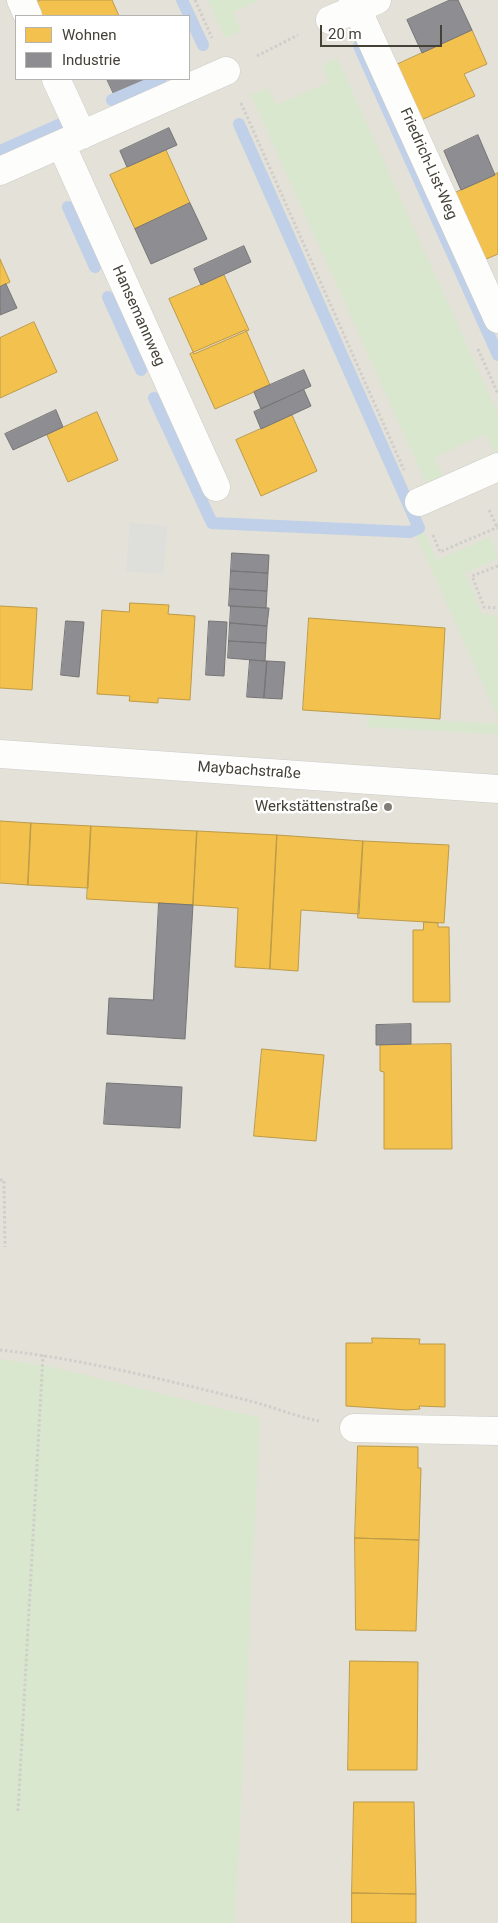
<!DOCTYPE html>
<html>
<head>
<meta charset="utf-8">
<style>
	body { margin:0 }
	#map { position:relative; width:498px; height:1923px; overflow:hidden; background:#efefea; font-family:Roboto,sans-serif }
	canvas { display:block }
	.legend { position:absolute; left:15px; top:15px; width:175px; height:65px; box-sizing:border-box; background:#fff; border:1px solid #b4b3af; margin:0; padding:6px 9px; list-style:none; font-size:15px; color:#444137 }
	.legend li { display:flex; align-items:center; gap:10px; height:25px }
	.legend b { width:25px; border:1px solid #b4b3af }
	.scale { position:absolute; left:320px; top:25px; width:122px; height:22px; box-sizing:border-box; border:2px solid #444137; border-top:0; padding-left:6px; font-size:15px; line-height:18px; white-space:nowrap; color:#444137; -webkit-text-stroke:4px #fff; paint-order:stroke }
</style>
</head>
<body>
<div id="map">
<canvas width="498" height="1923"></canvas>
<ul class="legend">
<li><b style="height:14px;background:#f2c14e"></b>Wohnen</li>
<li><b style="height:14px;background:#8d8d92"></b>Industrie</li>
</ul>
<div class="scale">20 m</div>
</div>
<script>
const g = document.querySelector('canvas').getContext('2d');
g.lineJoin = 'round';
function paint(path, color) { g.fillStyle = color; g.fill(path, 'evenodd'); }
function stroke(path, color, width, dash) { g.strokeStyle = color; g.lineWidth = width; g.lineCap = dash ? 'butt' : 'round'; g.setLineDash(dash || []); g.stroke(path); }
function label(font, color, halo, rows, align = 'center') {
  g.font = font + ' Roboto,sans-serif'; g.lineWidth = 5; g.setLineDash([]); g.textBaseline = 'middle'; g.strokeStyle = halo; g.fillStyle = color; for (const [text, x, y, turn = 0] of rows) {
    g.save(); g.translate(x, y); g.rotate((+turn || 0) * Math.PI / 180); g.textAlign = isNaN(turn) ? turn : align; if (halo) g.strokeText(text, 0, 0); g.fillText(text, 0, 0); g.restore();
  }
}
const residential = new Path2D(`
	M0 0H498V1923H0ZM16 16H189V79H16Z`);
const green = new Path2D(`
	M208 0H260L233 12 241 31 225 38Z
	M337 58 498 414V451L495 453 485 434 435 457 442 476 426 483 251 95 268 88 277 105 329 82 322 65Z
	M242 122 437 560 490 537 498 558 465 573 482 614 497 616 498 718 233 126Z
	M367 716 498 724V734L367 727Z
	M0 1359 52 1367 260 1418 235 1923H0Z`);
const parking = new Path2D(`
	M130 523 167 526 163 574 126 571Z`);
const homes = new Path2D(`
	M41 0H112L119 16H42L36 2Z
	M472 30 487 64 464 74 475 96 419 121 394 66Z
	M166 150 190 203 135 229 110 175Z
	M498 173V254L484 260 455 193Z
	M0 259 10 282 0 287Z
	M224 275 249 330 194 354 169 299Z
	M34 322 57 372 0 398V338Z
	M246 330 270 385 215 409 190 354Z
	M97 412 118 460 68 482 47 435Z
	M292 415 317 471 261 496 236 440Z
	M130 603 169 605 168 614 195 616 190 700 158 698V703L129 701 130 696 97 694 102 610 129 612Z
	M0 606 37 608 32 690 0 688Z
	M309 618 445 628 440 719 303 710Z
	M0 821 31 823 28 885 0 883Z
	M31 823 91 826 88 888 28 885Z
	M91 826 197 831 193 905 87 899Z
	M197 831 277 835 270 969 235 967 238 908 193 905Z
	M277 835 363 841 359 914 301 910 298 971 270 969Z
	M363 841 449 845 444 923 358 918Z
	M424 922 438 923V927H449L450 1002H413V930H423Z
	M451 1044 452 1149H384V1072L380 1071V1045Z
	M262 1049 324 1055 316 1141 254 1136Z
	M372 1338 420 1339 419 1344H445V1407L419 1406 420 1409 407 1410 346 1406V1343H372Z
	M358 1446 418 1447V1468H421L419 1540 355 1538Z
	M355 1538 419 1540 416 1631 356 1630Z
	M350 1661 418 1662 417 1770H348Z
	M354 1802H414L416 1894 352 1893Z
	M352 1893 416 1894V1923H352Z`);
const industry = new Path2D(`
	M450 0H458L472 30 422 53 407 20Z
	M107 79H147L114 94Z
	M169 128 177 145 127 167 120 151Z
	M478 135 495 175 461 190 444 151Z
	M190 203 207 239 151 264 135 229Z
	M244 246 251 262 201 285 194 269Z
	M6 284 17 308 0 315V287Z
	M304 370 311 386 261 409 254 392Z
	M304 390 311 406 261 429 254 412Z
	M56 410 63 427 13 450 5 434Z
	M232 553 269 555 268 573 231 571Z
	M231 571 268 573 267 591 230 589Z
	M230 589 267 591 266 608 229 606Z
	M231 606 269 608 267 626 230 623Z
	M66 621 84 622 79 677 61 675Z
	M209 621 227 622 224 676 206 675Z
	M230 623 267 626 266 643 229 641Z
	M229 641 266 643 265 661 228 658Z
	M250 660 267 661 264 698 247 697Z
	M267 661 285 662 282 699 264 698Z
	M159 903 193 905 185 1039 107 1034 109 998 153 1000Z
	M411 1024V1044L376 1045V1025Z
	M107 1083 182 1087 180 1128 104 1124Z`);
const stream = new Path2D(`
	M182 0 203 45
	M359 46 498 355
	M112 100 161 79
	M0 151 63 123
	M68 207 95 267
	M108 297 141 370
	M154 398 212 523 410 532 419 528 239 124`);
const path = new Path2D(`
	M195 0 212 38
	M257 56 298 35
	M241 103 404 470
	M478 349 498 394
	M489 510 498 529
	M433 535 440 552 498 527
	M498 566 472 576 484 607 498 608
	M0 1180H4L5 1247
	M0 1350C83 1359 165 1380 246 1400 271 1406 294 1416 319 1421
	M18 1811 43 1355`);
const minor = new Path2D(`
	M21 0 28 16
	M353 0 498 319
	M330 20 377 0
	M56 79 82 135
	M61 144 216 487
	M0 171 226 71
	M419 502 498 467
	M0 754 498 789
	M354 1428 498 1431`);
const markers = [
	[388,807,5,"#807e76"]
];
const streetNames = [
	["Friedrich-List-Weg",428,164,66],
	["Hansemannweg",138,316,66],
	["Maybachstraße",249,771,4]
];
const poiNames = [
	["Werkstättenstraße",378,807]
];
paint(residential, '#e3e1d8');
paint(green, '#d8e7cd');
paint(parking, '#dededa');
paint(homes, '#f2c14e');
stroke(homes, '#be9b47', 1);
paint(industry, '#8d8d92');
stroke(industry, '#777677', 1);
stroke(stream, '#bfd0e8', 12);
stroke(minor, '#cdccc8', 29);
stroke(path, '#d0cecb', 3, [2.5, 2.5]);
stroke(minor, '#fdfdfc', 28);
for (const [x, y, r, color] of markers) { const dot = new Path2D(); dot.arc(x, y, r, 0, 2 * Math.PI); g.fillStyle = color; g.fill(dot); stroke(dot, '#fff', 2); }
label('15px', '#444137', '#fff', streetNames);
label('15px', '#444137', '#fff', poiNames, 'right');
</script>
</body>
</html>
